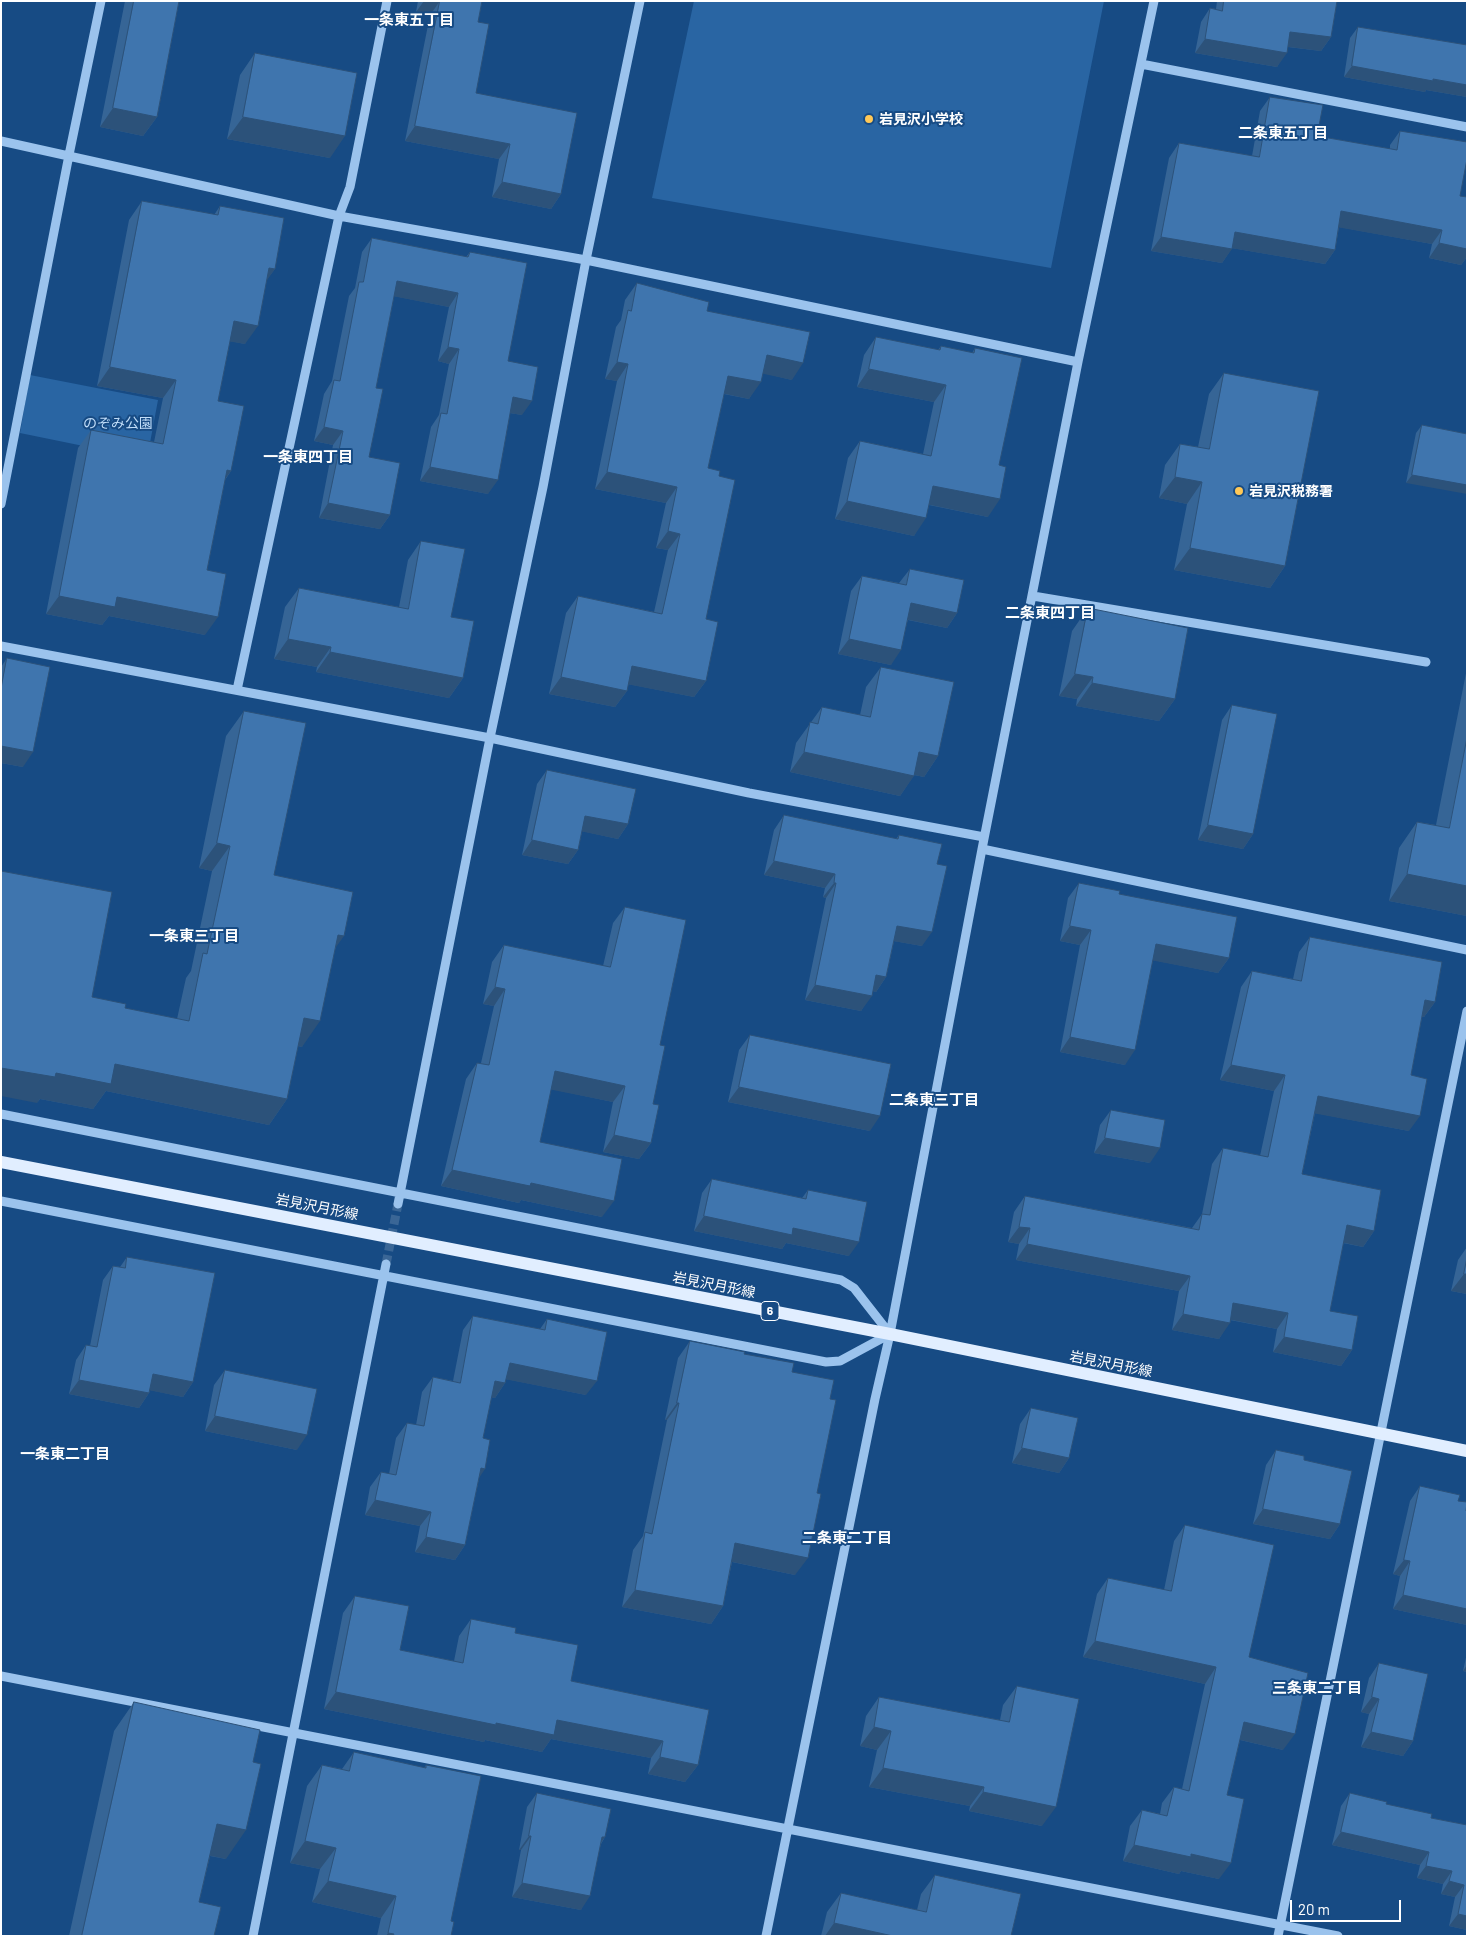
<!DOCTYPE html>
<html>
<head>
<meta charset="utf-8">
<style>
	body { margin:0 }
	#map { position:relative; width:1468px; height:1937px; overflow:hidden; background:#174b84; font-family:Barlow,sans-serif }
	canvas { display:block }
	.frame { position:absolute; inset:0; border:2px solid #fff; pointer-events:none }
	.scale { position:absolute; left:1290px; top:1900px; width:111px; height:22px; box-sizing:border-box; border:2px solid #fff; border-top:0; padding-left:6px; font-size:15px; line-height:18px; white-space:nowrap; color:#fff; -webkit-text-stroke:4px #174b84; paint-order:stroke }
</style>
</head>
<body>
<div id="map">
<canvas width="1468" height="1937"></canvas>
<div class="frame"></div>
<div class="scale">20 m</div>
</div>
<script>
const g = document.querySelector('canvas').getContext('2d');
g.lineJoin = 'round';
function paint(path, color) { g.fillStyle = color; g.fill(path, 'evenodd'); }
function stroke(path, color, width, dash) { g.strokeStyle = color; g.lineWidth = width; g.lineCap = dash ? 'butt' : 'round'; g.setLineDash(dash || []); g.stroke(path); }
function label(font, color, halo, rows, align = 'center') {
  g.font = font + ' Barlow,"Noto Sans JP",sans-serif'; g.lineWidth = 4; g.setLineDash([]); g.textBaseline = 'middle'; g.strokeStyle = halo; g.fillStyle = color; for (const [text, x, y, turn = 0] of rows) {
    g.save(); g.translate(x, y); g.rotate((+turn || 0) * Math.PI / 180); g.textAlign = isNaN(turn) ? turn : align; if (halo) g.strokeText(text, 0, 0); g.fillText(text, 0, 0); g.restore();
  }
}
const green = new Path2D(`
	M694 1H1104L1051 268 652 198Z
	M30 375 158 400 147 459 20 433Z`);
const minorTunnel = new Path2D(`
	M386 1264 398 1204`);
const minor = new Path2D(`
	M1141 64 1467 127
	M1 141 339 216 586 260 1078 362
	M1 504 69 155 101 1
	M1033 596 1426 662
	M1 646 490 738 749 793 984 837
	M237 690 339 216 350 187 387 1
	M982 849 1467 950
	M1 1114 841 1280 854 1288 890 1334
	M1 1201 826 1362 840 1361 890 1334
	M398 1204 490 738 543 487 586 260 640 1
	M1 1676 1338 1936
	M253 1936 386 1264
	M766 1936 875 1399 890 1334 982 849 1078 362 1154 1
	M1278 1936 1467 1011`);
const major = new Path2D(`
	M1 1162 890 1334 1467 1451`);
const wall = new Path2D(`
	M125 1H179L157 117 143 136 100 127Z
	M418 1H482L478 22 476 93 561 194 551 209 492 197 499 159 405 141 430 15 416 12Z
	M1217 1H1337L1331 37 1321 51 1288 47 1277 67 1195 53 1201 22 1210 8 1216 9Z
	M1358 27 1467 45V97L1426 90 1425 92 1344 77 1350 38Z
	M255 53 330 158 227 139 240 75Z
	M1270 97 1317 136 1390 149V145L1400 131 1460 196 1467 249V257L1461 265 1429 258 1432 244 1339 227 1335 250 1325 264 1232 248 1222 263 1151 251 1169 158 1179 143 1252 156 1260 111Z
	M142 201 214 215 220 206 275 269 267 279 245 344 230 341 218 401 231 471 225 480 207 570 205 635 109 616 102 625 46 614 78 448 91 430 154 442 163 398 97 386 129 220Z
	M372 238 466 257 470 252 508 361 522 415 510 413 488 494 420 481 431 427 439 415 449 364 438 361 449 307 394 296 376 388 369 457 390 515 380 529 319 518 333 445 314 441 324 394 332 381 349 296 355 288 362 252Z
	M637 283 707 311 792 380 763 373 749 399 724 394 708 468 719 476 706 619V681L694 697 628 684 627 691 615 707 549 694 566 613 578 596 654 612 668 550 656 548 666 503 595 489 617 381 605 379 616 327 621 320 625 300Z
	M876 337 938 350 941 346 972 353 975 348 988 517 929 505 914 536 835 519 848 458 860 441 923 454 934 402 857 387 864 355Z
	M1224 373 1285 566 1270 588 1174 570 1187 504 1159 498 1165 465 1180 444 1198 447 1209 394Z
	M1422 425 1467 434 1406 483 1416 433Z
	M421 541 451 617 463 678 449 698 316 672 317 667 274 659 285 607 299 588 399 607 408 560Z
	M910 569 957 613 947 628 908 620 891 665 838 654 851 591 862 576 899 583Z
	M1088 608 1175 699 1159 721 1076 706 1077 699 1059 696 1072 631Z
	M7 658 23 767 1 763V667Z
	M881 667 938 756 924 777 914 775 900 796 790 772 796 743 822 707 860 715 866 687Z
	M1467 668V916L1389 901 1399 848 1417 822 1436 825Z
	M1232 705 1253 834 1243 849 1198 840 1222 720Z
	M244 711 274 875 336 947 302 1047 298 1046 287 1099 269 1125 106 1091 93 1109 40 1099 37 1103 92 997 125 1008 177 1019 186 978 191 971 212 871 199 868 226 736Z
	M547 770 628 824 618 839 582 831 578 850 568 864 522 855 537 784Z
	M784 815 896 839 899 835 937 864 922 946 894 941 886 977 876 992 873 991 861 1011 805 1000 826 898 823 897 825 888 764 875 774 830Z
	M1079 883 1119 894 1229 958 1218 973 1153 960 1125 1065 1060 1052 1080 945 1060 941 1068 898Z
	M625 907 660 1045 653 1104 651 1143 639 1159 603 1152 613 1102 551 1089 540 1142 602 1217 521 1200 519 1203 441 1186 466 1079 477 1063H481L494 1006 483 1004 492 962 504 945 603 966 613 923Z
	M1310 937 1435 1002 1424 1017H1422L1411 1075 1409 1131 1315 1113 1302 1174 1374 1231 1363 1247 1343 1243 1330 1311 1352 1350 1341 1366 1273 1352 1277 1329 1230 1320 1219 1339 1172 1330 1179 1291 1016 1260 1019 1244 1008 1242 1014 1212 1025 1196 1192 1228 1202 1214 1212 1164 1223 1148 1260 1156 1274 1091 1220 1080 1241 987 1252 971 1293 979 1299 952Z
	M750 1035 870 1131 728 1102 739 1050Z
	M1111 1110 1150 1163 1094 1153 1100 1125Z
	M712 1179 802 1198 808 1190 849 1256 786 1243 782 1249 694 1231 702 1193Z
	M1467 1247V1294L1451 1291 1458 1260Z
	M127 1257 193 1382 183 1397 150 1390 149 1393 139 1408 69 1394 76 1360 86 1345 90 1346 103 1280 113 1266 120 1267Z
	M473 1316 540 1329 547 1319 586 1395 506 1379 505 1383 495 1398 491 1397 483 1438 479 1478 465 1545 455 1560 415 1552 420 1526 365 1515 370 1487 381 1472 389 1474 396 1438 407 1423 416 1425 422 1392 433 1377 453 1381 463 1330Z
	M690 1341 744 1354 792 1372 830 1399 795 1575 732 1562 723 1606 711 1624 622 1607 633 1550 643 1536 667 1420H665L678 1358Z
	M225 1370 297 1450 205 1431 214 1385Z
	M1031 1408 1069 1458 1059 1473 1012 1463 1020 1424Z
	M1276 1450 1304 1460 1340 1524 1330 1539 1253 1524 1266 1465Z
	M1420 1486 1458 1501 1467 1511V1625L1393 1609 1400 1576 1393 1574 1410 1501Z
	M1185 1525 1249 1657 1283 1750 1240 1740 1227 1795 1219 1879 1181 1871 1179 1874 1123 1861 1130 1826 1142 1810 1160 1814 1162 1803 1174 1787 1182 1789 1205 1684 1083 1657 1097 1594 1108 1578 1164 1590 1174 1541Z
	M355 1596 400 1650 454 1661 459 1636 471 1619 515 1633 571 1681 709 1710 698 1765 685 1782 648 1774 651 1758 551 1739 542 1752 485 1740 484 1742 324 1709 343 1613Z
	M1467 1653V1672L1463 1671Z
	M1379 1663 1413 1741 1403 1756 1361 1747 1369 1714 1361 1712 1369 1678Z
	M1017 1686 1042 1826 969 1811 970 1806 869 1787 877 1750 860 1746 866 1716 879 1697 1000 1720 1003 1705Z
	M134 1702 226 1859 210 1856 199 1902 214 1936H69L114 1731Z
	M354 1752 424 1768 426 1765 451 1921V1936H377L381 1918 312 1902 320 1869 290 1863 307 1786 322 1765 342 1769Z
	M537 1793 605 1837 601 1844 581 1910 512 1897 521 1850H519L527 1807Z
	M1350 1793 1431 1818 1467 1825V1930L1449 1926 1455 1897 1441 1894 1443 1884 1417 1878 1420 1865 1332 1845 1341 1806Z
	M935 1875 1011 1936H821L827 1912 841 1893 917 1910 921 1894Z`);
const shadedWall = new Path2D(`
	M424 1H440L430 15 416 12Z
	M1290 32 1331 37 1321 51 1281 46Z
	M1205 39 1287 53 1277 67 1195 53Z
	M1352 66 1467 85V97L1426 90 1425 92 1344 77Z
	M113 108 157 117 143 136 100 127Z
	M243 117 345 136 330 158 227 139Z
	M415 126 510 144 499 159 405 141Z
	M502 182 561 194 551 209 492 197Z
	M1341 211 1442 230 1432 244 1331 226Z
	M1235 232 1335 250 1325 264 1225 247Z
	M1161 237 1232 249 1222 263 1151 251Z
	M1439 243 1467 249V257L1461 265 1429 258Z
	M269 268 275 269 262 287Z
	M397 281 458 293 449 307 387 295Z
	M234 321 258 326 245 344 221 340Z
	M448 347 459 349 449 364 438 361Z
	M767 355 803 363 792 380 755 372Z
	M617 362 628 364 617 381 605 379Z
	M110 367 176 380 163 398 97 386Z
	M869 369 946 385 934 402 857 387Z
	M728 376 761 382 749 399 716 392Z
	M513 397 532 401 522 415 503 412Z
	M324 427 343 431 333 445 314 441Z
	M430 467 498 480 488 494 420 481Z
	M227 470 231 471 218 489Z
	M607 472 677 487 666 503 595 489Z
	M1412 475 1467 485V494L1406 483Z
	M1175 477 1202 482 1187 504 1159 498Z
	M933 486 1000 499 988 517 921 503Z
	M847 501 926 518 914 536 835 519Z
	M328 503 390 515 380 529 319 518Z
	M668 531 680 534 668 550 656 548Z
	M1190 548 1285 566 1270 588 1174 570Z
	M59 596 117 597 218 617 205 635 109 616 102 625 46 614Z
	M911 603 957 613 947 628 900 618Z
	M288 639 331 647 317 667 274 659Z
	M849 639 901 650 891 665 838 654Z
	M330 652 463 678 449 698 316 672Z
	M632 666 706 681 694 697 621 683Z
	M1075 674 1093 677 1077 699 1059 696Z
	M561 677 627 691 615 707 549 694Z
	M1092 683 1175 699 1159 721 1076 706Z
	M1 746 33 752 23 767 1 763Z
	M804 752 914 776 900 796 790 772Z
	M919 752 938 756 924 777 905 773Z
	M585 816 628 824 618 839 575 830Z
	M1208 825 1253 834 1243 849 1198 840Z
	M532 840 578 850 568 864 522 855Z
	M217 843 230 846 212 871 199 868Z
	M774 861 835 874 825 888 764 875Z
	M1407 874 1467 886V916L1389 901Z
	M834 883H836L826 898 823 897Z
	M897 926 932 932 922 946 887 940Z
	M1070 926 1091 930 1080 945 1060 941Z
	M338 935 344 936 326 961Z
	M1156 944 1229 958 1218 973 1145 959Z
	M876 975 886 977 876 992 866 989Z
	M815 985 872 996 861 1011 805 1000Z
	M495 987 505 989 494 1006 483 1004Z
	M1425 1000 1435 1002 1424 1017 1414 1015Z
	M304 1018 320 1021 302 1047 286 1043Z
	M1070 1037 1135 1050 1125 1065 1060 1052Z
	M115 1064 287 1099 269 1125 106 1091 93 1109 40 1099 37 1103 1 1096V1068L56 1073Z
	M1231 1065 1285 1075 1274 1091 1220 1080Z
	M555 1071 625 1086 613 1102 543 1088Z
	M739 1087 880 1116 870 1131 728 1102Z
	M1318 1096 1420 1116 1409 1131 1307 1112Z
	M614 1135 651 1143 639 1159 603 1152Z
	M1105 1138 1160 1148 1150 1163 1094 1153Z
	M452 1170 531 1183 614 1201 602 1217 521 1200 519 1203 441 1186Z
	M704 1216 793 1228 859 1242 849 1256 786 1243 782 1249 694 1231Z
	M1347 1225 1374 1231 1363 1247 1336 1241Z
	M1019 1227 1030 1228 1019 1244 1008 1242Z
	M1027 1244 1190 1276 1179 1291 1016 1260Z
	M1464 1274H1467V1294L1451 1291Z
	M1233 1303 1288 1313 1277 1329 1222 1318Z
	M1183 1314 1230 1323 1219 1339 1172 1330Z
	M1284 1337 1352 1350 1341 1366 1273 1352Z
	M510 1363 597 1381 586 1395 499 1378Z
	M153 1374 193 1382 183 1397 143 1389Z
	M79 1380 149 1393 139 1408 69 1394Z
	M495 1381 505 1383 495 1398 484 1396Z
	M677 1403H679L667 1420H665Z
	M215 1416 307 1435 297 1450 205 1431Z
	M1022 1448 1069 1458 1059 1473 1012 1463Z
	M481 1468 485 1469 475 1484Z
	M375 1500 431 1512 420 1526 365 1515Z
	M1263 1509 1340 1524 1330 1539 1253 1524Z
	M426 1537 465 1545 455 1560 415 1552Z
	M735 1543 808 1558 795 1575 723 1560Z
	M1404 1560 1410 1561 1400 1576 1393 1574Z
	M635 1590 723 1606 711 1624 622 1607Z
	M1403 1595 1467 1609V1625L1393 1609Z
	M1095 1641 1216 1667 1205 1684 1083 1657Z
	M1467 1665V1672L1463 1671Z
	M336 1692 496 1723 557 1720 663 1741 651 1758 551 1739 542 1752 485 1740 484 1742 324 1709Z
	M1372 1697 1379 1699 1369 1714 1361 1712Z
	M1244 1722 1295 1734 1283 1750 1232 1738Z
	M874 1727 891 1731 877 1750 860 1746Z
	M1371 1732 1413 1741 1403 1756 1361 1747Z
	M660 1757 698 1765 685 1782 648 1774Z
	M883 1768 984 1787 970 1806 869 1787Z
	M983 1792 1056 1807 1042 1826 969 1811Z
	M217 1824 246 1830 226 1859 197 1853Z
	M1341 1832 1429 1852 1420 1865 1332 1845Z
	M529 1836H531L521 1850H519Z
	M602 1837H605L595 1851Z
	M305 1841 336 1848 320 1869 290 1863Z
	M1134 1845 1191 1854 1231 1863 1219 1879 1181 1871 1179 1874 1123 1861Z
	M1426 1866 1452 1871 1443 1884 1417 1878Z
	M328 1881 396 1896 381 1918 312 1902Z
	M1449 1881 1464 1885 1455 1897 1441 1894Z
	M522 1883 590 1896 581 1910 512 1897Z
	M1458 1914 1467 1916V1930L1449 1926Z
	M834 1923 893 1936H825Z
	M388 1933 394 1934 393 1936H386Z`);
const building = new Path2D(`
	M134 1H179L157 117 113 108Z
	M440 1H482L478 22 489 24 476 93 577 113 561 194 502 182 510 144 415 126Z
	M1224 1H1337L1331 37 1290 32 1287 53 1205 39 1210 8 1222 11Z
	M1358 27 1467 45V85L1433 79V81L1352 66Z
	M255 53 357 73 345 136 243 117Z
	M1270 97 1323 105 1317 136 1397 150 1400 131 1467 142V159L1460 196 1467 197V249L1439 243 1442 230 1341 211 1335 250 1235 232 1232 249 1161 237 1179 143 1259 157Z
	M142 201 218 215 220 206 284 218 275 269 269 268 258 326 234 321 218 401 244 406 231 471 227 470 207 570 226 574 218 617 117 597 115 607 59 596 91 430 163 444 176 380 110 367Z
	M372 238 468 257 470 252 527 263 508 361 538 367 532 401 513 397 498 480 430 467 441 413 447 414 459 349 448 347 458 293 397 281 376 388 383 389 369 457 400 463 390 515 328 503 343 431 324 427 334 380 340 381 359 282H363Z
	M637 283 709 302 707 311 810 332 803 363 767 355 761 382 728 376 708 468 720 471 719 476 735 480 706 619 718 622 706 681 632 666 627 691 561 677 578 596 662 614 680 534 668 531 677 487 607 472 628 364 617 362 628 310 631 311Z
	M876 337 940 350 941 346 974 353 975 348 1022 358 999 465 1006 467 1000 499 933 486 926 518 847 501 860 441 931 456 946 385 869 369Z
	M1224 373 1319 391 1285 566 1190 548 1202 482 1175 477 1180 444 1209 449Z
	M1422 425 1467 434V485L1412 475Z
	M421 541 465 549 451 617 474 621 463 678 330 652 331 647 288 639 299 588 408 609Z
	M910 569 964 580 957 613 911 603 901 650 849 639 862 576 906 585Z
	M1088 608 1188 628 1175 699 1092 683 1093 677 1075 674Z
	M7 658 50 667 33 752 1 746V689Z
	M881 667 954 682 938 756 919 752 914 776 804 752 810 722 818 724 822 707 870 717Z
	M1232 705 1277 714 1253 834 1208 825Z
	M244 711 306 723 274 875 353 892 344 936 338 935 320 1021 304 1018 287 1099 115 1064 111 1084 56 1073 55 1077 1 1068V871L112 892 92 997 126 1004 125 1008 189 1021 203 953 207 954 230 846 217 843Z
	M1467 738V886L1407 874 1417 822 1449 828Z
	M547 770 636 789 628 824 585 816 578 850 532 840Z
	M784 815 898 839 899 835 942 844 937 864 947 866 932 932 897 926 886 977 876 975 872 996 815 985 836 883H834L835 874 774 861Z
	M1079 883 1120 891 1119 894 1237 917 1229 958 1156 944 1135 1050 1070 1037 1091 930 1070 926Z
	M625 907 686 920 660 1045 665 1046 653 1104 659 1105 651 1143 614 1135 625 1086 555 1071 540 1142 622 1159 614 1201 531 1183 530 1186 452 1170 477 1063 489 1065 505 989 495 987 504 945 610 967Z
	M1310 937 1442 962 1435 1002 1425 1000 1411 1075 1427 1079 1420 1116 1318 1096 1302 1174 1381 1190 1374 1231 1347 1225 1330 1311 1358 1316 1352 1350 1284 1337 1288 1313 1233 1303 1230 1323 1183 1314 1190 1276 1027 1244 1030 1228 1019 1227 1025 1196 1199 1230 1202 1214 1210 1215 1223 1148 1268 1157 1285 1075 1231 1065 1252 971 1301 981Z
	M750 1035 891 1064 880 1116 739 1087Z
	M1111 1110 1165 1120 1160 1148 1105 1138Z
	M712 1179 806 1199 808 1190 867 1202 859 1242 793 1228 792 1235 704 1216Z
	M127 1257 215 1273 193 1382 153 1374 149 1393 79 1380 86 1345 97 1347 113 1266 125 1268Z
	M1467 1258V1274H1464Z
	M473 1316 545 1330 547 1319 607 1332 597 1381 510 1363 505 1383 495 1381 483 1438 490 1440 485 1469 481 1468 465 1545 426 1537 431 1512 375 1500 381 1472 396 1475 407 1423 424 1426 433 1377 460 1383Z
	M690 1341 745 1352 744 1354 794 1363 792 1372 834 1380 830 1399 836 1400 817 1493 821 1494 808 1558 735 1543 723 1606 635 1590 645 1532 652 1534 679 1403H677Z
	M225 1370 317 1389 307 1435 215 1416Z
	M1031 1408 1078 1418 1069 1458 1022 1448Z
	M1276 1450 1304 1456V1460L1352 1471 1340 1524 1263 1509Z
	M1420 1486 1460 1495 1458 1501 1467 1502 1466 1511H1467V1609L1403 1595 1410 1561 1404 1560Z
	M1185 1525 1274 1545 1249 1657 1308 1673 1295 1734 1244 1722 1227 1795 1244 1799 1231 1863 1191 1854V1857L1134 1845 1142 1810 1167 1816 1174 1787 1189 1791 1216 1667 1095 1641 1108 1578 1171 1591Z
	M355 1596 409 1606 400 1650 463 1663 471 1619 516 1628 515 1633 578 1645 571 1681 709 1710 698 1765 660 1757 663 1741 557 1720 554 1735 496 1723V1725L336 1692Z
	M1379 1663 1428 1674 1413 1741 1371 1732 1379 1699 1372 1697Z
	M1017 1686 1079 1699 1056 1807 983 1792 984 1787 883 1768 891 1731 874 1727 879 1697 1009 1722Z
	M134 1702 260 1730 253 1762 261 1764 246 1830 217 1824 199 1902 221 1907 214 1936H82Z
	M354 1752 426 1768V1765L481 1776 451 1921 454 1922 451 1936H393L394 1934 388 1933 396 1896 328 1881 336 1848 305 1841 322 1765 349 1771Z
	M537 1793 611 1809 605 1837H602L590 1896 522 1883 531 1836H529Z
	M1350 1793 1387 1802 1386 1804 1432 1814 1431 1818 1467 1825V1916L1458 1914 1464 1885 1449 1881 1452 1871 1426 1866 1429 1852 1341 1832Z
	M935 1875 1021 1894 1011 1936H893L834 1923 841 1893 926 1912Z`);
const markers = [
	[869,119,5,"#ffc857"],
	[1239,491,5,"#ffc857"]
];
const shields = [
	[770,1311,18]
];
const shieldNames = [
	["6",770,1311]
];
const poiNames = [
	["岩見沢小学校",879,119],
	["岩見沢税務署",1249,491]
];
const parkNames = [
	["のぞみ公園",118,423]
];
const streetNames = [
	["岩見沢月形線",317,1207,11],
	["岩見沢月形線",714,1285,11],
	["岩見沢月形線",1111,1364,11]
];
const neighbourhoodNames = [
	["一条東五丁目",409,20],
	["二条東五丁目",1283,133],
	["一条東四丁目",308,457],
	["二条東四丁目",1050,613],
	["一条東三丁目",194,936],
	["二条東三丁目",934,1100],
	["一条東二丁目",65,1454],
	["二条東二丁目",847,1538],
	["三条東二丁目",1317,1688]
];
paint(green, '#2965a3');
stroke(minorTunnel, '#3a6696', 9, [9, 4.5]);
stroke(minor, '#9bc3ed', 9);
stroke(major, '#e1eeff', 12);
paint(wall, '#366596');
paint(shadedWall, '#2c527a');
paint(building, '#3f75ae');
stroke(building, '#2c527a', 1);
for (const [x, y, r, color] of markers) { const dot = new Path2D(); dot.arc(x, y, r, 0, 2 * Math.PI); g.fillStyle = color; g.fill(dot); stroke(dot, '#174b84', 2); }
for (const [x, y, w] of shields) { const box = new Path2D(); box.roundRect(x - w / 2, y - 9.5, w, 19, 4); g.fillStyle = '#174b84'; g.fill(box); stroke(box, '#fff', 1); }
label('bold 12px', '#fff', null, shieldNames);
label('bold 14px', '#fff', '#174b84', poiNames, 'left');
label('14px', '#c0ddf9', '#174b84', parkNames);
label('14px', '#fff', '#174b84', streetNames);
label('bold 15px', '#fff', '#174b84', neighbourhoodNames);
</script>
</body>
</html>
